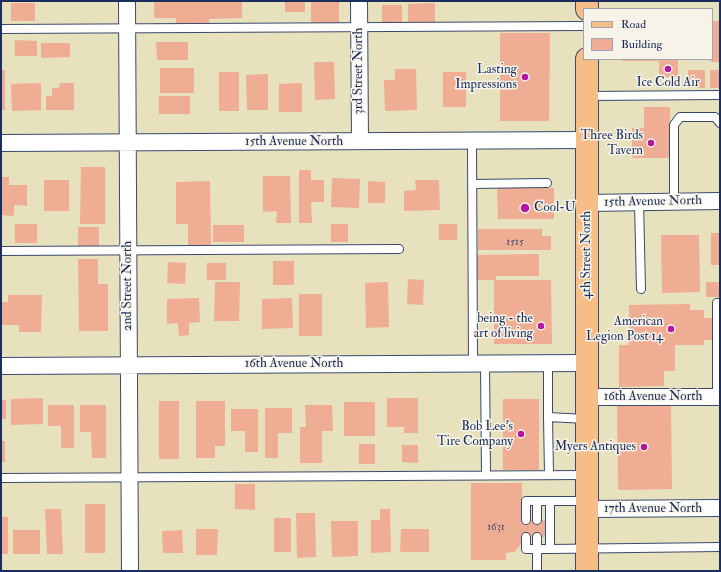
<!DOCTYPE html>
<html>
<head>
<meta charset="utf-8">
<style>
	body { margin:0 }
	#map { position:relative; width:721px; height:572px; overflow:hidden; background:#e7e1be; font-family:"IM FELL Double Pica",serif }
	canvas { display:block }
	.frame { position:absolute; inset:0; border:2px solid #1b2f5e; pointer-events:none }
	.legend { position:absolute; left:583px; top:8px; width:130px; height:52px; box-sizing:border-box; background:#f7f3e8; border:1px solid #9fa5b1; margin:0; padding:5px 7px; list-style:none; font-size:12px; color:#1b2f5e }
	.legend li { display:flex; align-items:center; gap:8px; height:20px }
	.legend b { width:20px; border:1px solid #9fa5b1 }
</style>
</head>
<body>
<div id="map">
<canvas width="721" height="572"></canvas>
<div class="frame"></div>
<ul class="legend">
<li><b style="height:5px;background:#f6be86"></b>Road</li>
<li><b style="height:11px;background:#efad94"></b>Building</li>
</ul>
</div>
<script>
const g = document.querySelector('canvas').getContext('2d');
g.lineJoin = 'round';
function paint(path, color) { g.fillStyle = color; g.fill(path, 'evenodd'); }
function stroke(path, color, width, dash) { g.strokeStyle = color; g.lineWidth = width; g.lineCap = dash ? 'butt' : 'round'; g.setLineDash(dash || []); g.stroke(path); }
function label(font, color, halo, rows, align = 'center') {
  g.font = font + ' "IM FELL Double Pica",serif'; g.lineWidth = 3; g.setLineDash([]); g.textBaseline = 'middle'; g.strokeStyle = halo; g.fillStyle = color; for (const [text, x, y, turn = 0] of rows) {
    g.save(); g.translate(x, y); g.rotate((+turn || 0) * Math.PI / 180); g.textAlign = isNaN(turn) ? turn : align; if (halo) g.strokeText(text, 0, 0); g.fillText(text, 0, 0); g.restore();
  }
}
const building = new Path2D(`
	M154 1H242V18L209 19V25L176 26V18H154Z
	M285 1H305V12H285Z
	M311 2H339V24H311Z
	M11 3H35V21H11Z
	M435 3V25H408V4Z
	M382 5H402V25L382 24Z
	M712 21H720V62H711V59H712Z
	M500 33H550L549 121H500Z
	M15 40 37 41V56H15Z
	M156 42H188V60H157Z
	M41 43H70V57L41 58Z
	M622 59H678V77H659V61H622Z
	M314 62H334L335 99 315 100Z
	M160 68H194V93H160Z
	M395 69H416L417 110 385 111 384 80H395Z
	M1 70H5V110H1Z
	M688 70H705V88H688Z
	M710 70H720V88H710Z
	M219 72H239V111H219Z
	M443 72H466V107H443Z
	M268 74V110H247L246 75Z
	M41 83V110L12 111 11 84Z
	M60 83H74V110H46V96H52V88H59Z
	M302 83V112H279V84Z
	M159 96H190V114H159Z
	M644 107H670V158H632V128H644Z
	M81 167H105V224H80Z
	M299 170H311V180H324V202H311L312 223H299Z
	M263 176H290L291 223H276L277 211 263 212Z
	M1 177H9V185H27V206L14 205V216L1 215Z
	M332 178 360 179 359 208 331 207Z
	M44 180H69V211H44Z
	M415 180H439L440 210 404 211V191L416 190Z
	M210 181 211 245H188V224H176V182Z
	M368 181 385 182V203H368Z
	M497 188H554V219H498Z
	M15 224H37V243H15Z
	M331 224H348V242H331Z
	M439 224H457V240H439Z
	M213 225H244V242H213Z
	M78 227H99V248H78Z
	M478 229H542V236H551V250H478Z
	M711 233H720V265H711Z
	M661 235H699L700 292 662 293Z
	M539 254V276H496V280H477L476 255Z
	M78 259H98V284H108V331H79Z
	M273 261H294V285H273Z
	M168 262 186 263 185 284 167 283Z
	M207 263H226V280H207Z
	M408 279 424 280 423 305 407 304Z
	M494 280H551L552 344H494Z
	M215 282H240L239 321H214Z
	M388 282 389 327 366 328 365 283Z
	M706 282H720V297H706Z
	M299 294H322V336H299Z
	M8 295H42L41 332H19V325H1V302H8Z
	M199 298 200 322 189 323V335L179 336 178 323 167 324V299Z
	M292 298 293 328 262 329V299Z
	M690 304V310H704V318H713V340H704V345H675V371H664V386L619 387V345H629V305Z
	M43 398V424L11 425V399Z
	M387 398H418V433H404V427H387Z
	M503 399H539V470H503Z
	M1 400H6V419H1Z
	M159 401H179V459H159Z
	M196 401H225V446H215V458H196Z
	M344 402H375V436H344Z
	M48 405H74V448H61V426H48Z
	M80 405H106V458H92L91 432H80Z
	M305 405H332L333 431H322V463H300V427H306Z
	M617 405H671L672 489 618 490Z
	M265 408H292V433H278V458H265Z
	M231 409H258V452H245V431H231Z
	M1 441H5V462H1Z
	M359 444H375V464H359Z
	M402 445H418V463L402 462Z
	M471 483H522V520H545V537H522L521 543 518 548 514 552 506 553V560H471Z
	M235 484H255V510L235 509Z
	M85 504H105V553H85Z
	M45 509H61L63 554H47Z
	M380 509H390L391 552 371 553V520H380Z
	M296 513H315L316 557 297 558Z
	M1 517H8V554H1Z
	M274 518H291V552H274Z
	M331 521H358V556L332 557Z
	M196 529H218L217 555H196Z
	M401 529H429V552H400Z
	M13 530H40V554H13Z
	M182 530 183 553H163L162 531Z`);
const service = new Path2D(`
	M1 29 584 26
	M587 96 720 95
	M472 141 473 363
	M472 184 547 183
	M639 202 641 289
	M674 202V125L680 117H715L720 123
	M1 251 399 249
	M485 363 486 475
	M548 363V417
	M717 397V303H720
	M549 474 548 417 586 419
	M1 478 586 475
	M537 501V520
	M585 501H550V549L720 547
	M526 520V501H550
	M526 537V549H550
	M537 537V571`);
const minor = new Path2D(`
	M127 1 130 571
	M359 1 360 141
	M1 143 587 140
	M587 203 720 201
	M1 366 587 363
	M587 397H720
	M587 509 720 508`);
const primary = new Path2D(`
	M587 1V9
	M587 59V571`);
const markers = [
	[668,69,4,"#b5179e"],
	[525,77,4,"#b5179e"],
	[651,143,4,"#b5179e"],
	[525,208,5,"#b5179e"],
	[541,326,4,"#b5179e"],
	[671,329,4,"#b5179e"],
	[521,434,4,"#b5179e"],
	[644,447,4,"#b5179e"]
];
const numberNames = [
	["1515",515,243],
	["1631",496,528]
];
const poiNames = [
	["Lasting",517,70],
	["Impressions",517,85],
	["Ice Cold Air",668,83,"center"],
	["Three Birds",643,136],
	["Tavern",643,151],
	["Cool-U",534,208,"left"],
	["being - the",533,319],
	["art of living",533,334],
	["American",663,322],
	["Legion Post 14",663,337],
	["Bob Lee's",513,427],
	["Tire Company",513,442],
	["Myers Antiques",636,447]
];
const streetNames = [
	["3rd Street North",359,71,-90],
	["15th Avenue North",294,142],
	["15th Avenue North",653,202,-1],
	["4th Street North",587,255,-90],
	["2nd Street North",128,286,-90],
	["16th Avenue North",294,364],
	["16th Avenue North",653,397],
	["17th Avenue North",653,509]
];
paint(building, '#efad94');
stroke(service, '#3a4a6c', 10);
stroke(minor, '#3a4a6c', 18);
stroke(primary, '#3a4a6c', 24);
stroke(service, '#fff', 8);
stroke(minor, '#fff', 16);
stroke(primary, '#f6be86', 22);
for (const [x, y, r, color] of markers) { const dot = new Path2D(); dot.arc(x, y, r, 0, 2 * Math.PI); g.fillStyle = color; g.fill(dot); stroke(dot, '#f7f3e8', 1.5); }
label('11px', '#504e6c', null, numberNames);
label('13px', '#1b2f5e', '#f7f3e8', poiNames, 'right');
label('13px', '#1b2f5e', '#f7f3e8', streetNames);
</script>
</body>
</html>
